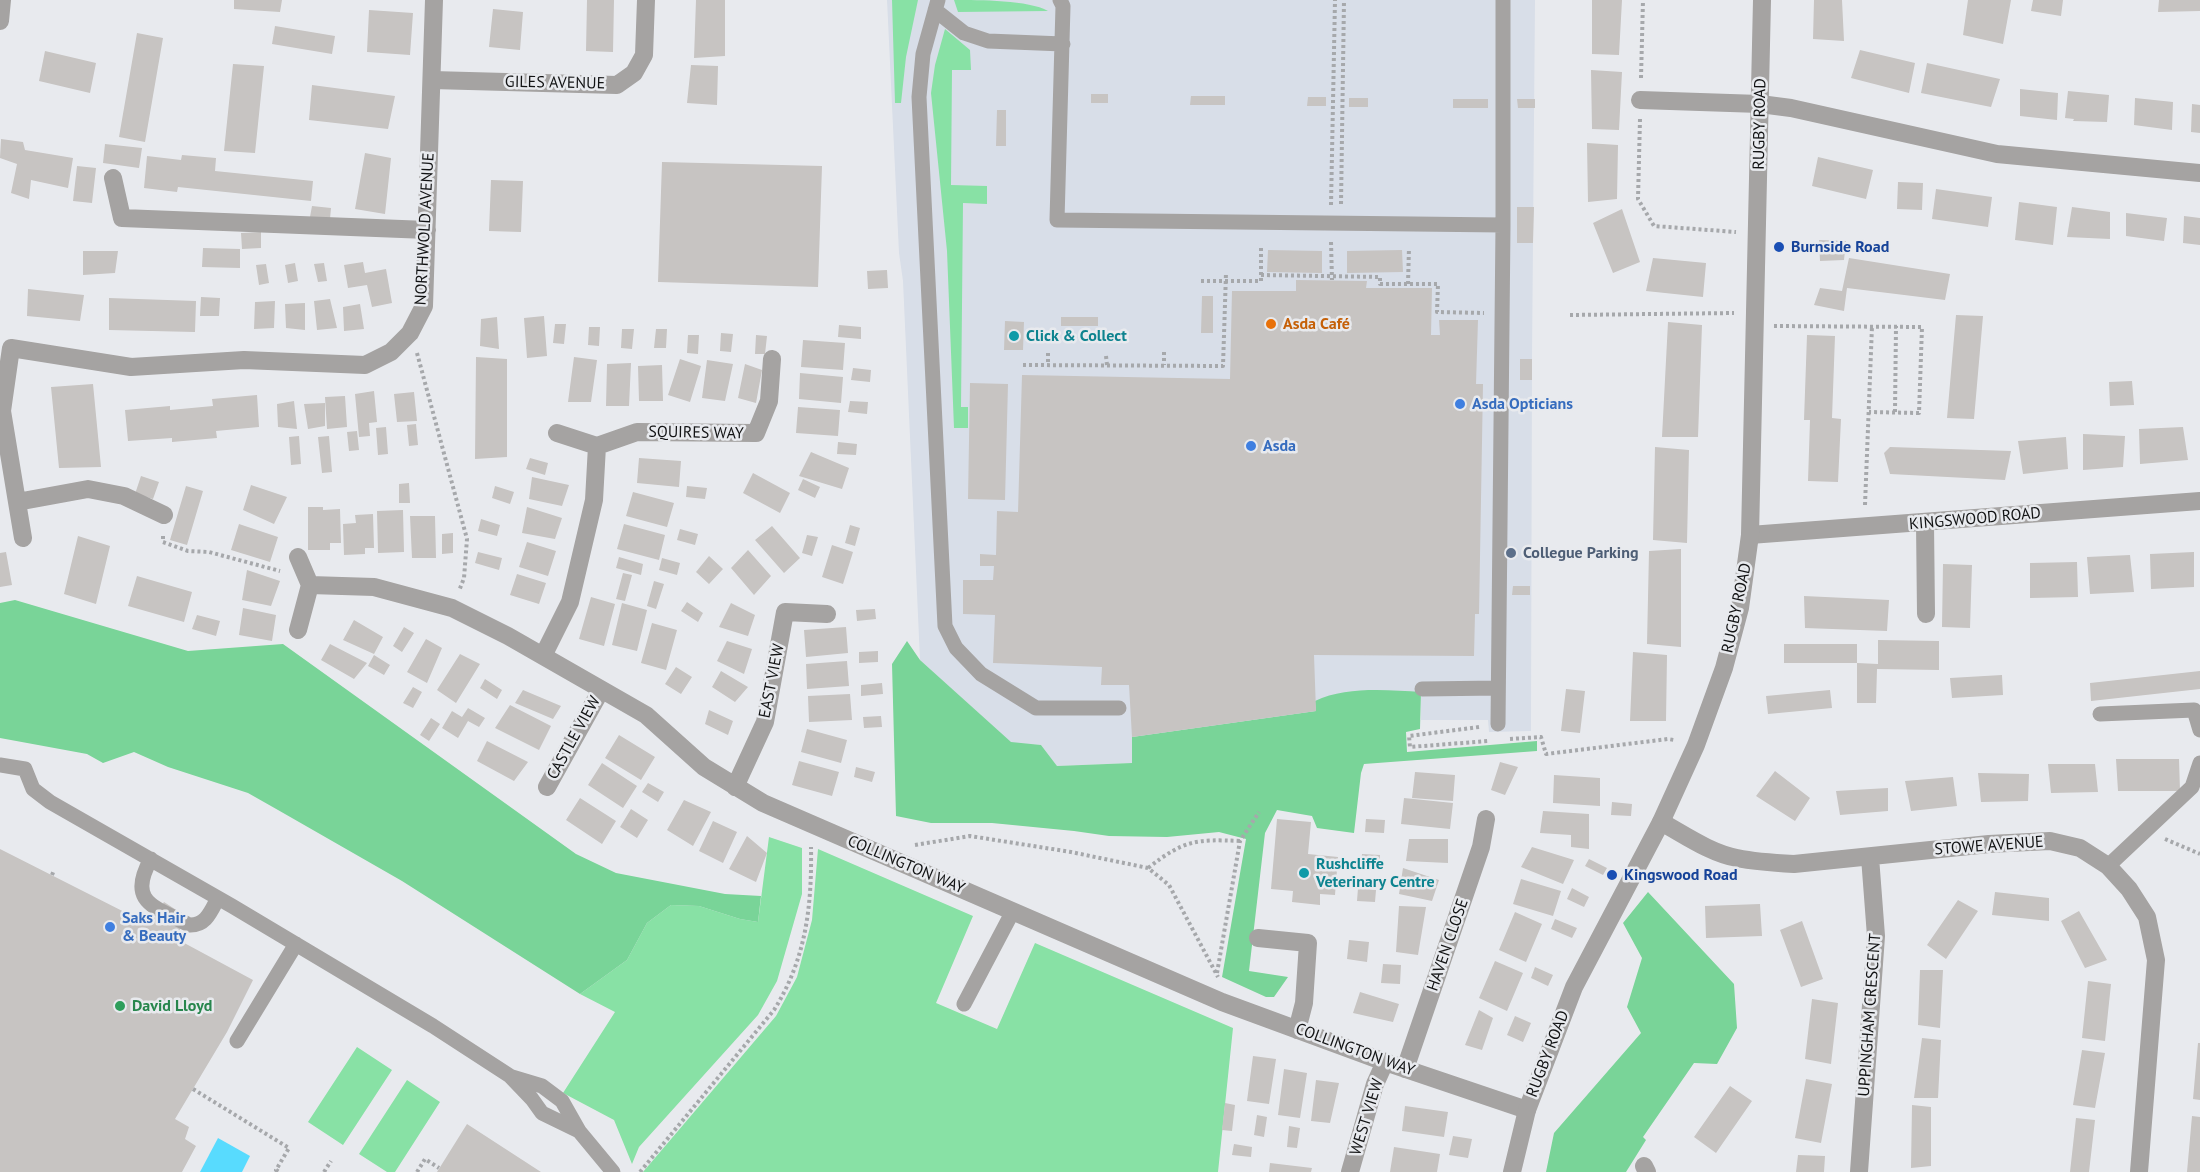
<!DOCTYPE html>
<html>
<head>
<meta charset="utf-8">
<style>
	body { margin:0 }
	canvas { display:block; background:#e8eaee }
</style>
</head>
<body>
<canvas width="2200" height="1172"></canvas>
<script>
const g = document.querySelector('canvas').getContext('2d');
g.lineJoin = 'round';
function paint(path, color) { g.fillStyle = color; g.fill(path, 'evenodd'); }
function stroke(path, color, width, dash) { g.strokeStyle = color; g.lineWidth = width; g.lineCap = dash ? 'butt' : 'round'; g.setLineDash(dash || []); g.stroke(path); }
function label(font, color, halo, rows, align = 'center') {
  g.font = font + ' "PT Sans",sans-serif'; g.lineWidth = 5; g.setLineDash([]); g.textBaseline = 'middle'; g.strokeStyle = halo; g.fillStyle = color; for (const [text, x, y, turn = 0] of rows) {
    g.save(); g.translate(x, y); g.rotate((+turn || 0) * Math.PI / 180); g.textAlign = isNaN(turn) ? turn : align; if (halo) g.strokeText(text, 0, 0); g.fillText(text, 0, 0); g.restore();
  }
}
const built = new Path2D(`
	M887 0H1535L1532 359 1531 731 1489 732 1488 720H1421V692L1316 711 1132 737V763L1057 766 1041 745 1011 743 920 660 903 281 899 253Z`);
const green = new Path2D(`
	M892 0H918L906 57 901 103H895Z
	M954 0C980 0 1029 0 1048 11L958 12Z
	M945 29 970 50 971 70H952L951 185 987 186V204L963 203 961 407H968V428H954L947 251 931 93 935 65Z
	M769 837 802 848V894L777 981 758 1015 639 1147 632 1164 614 1120 563 1093 615 1012 580 994 627 960 647 923 671 905 699 906 740 919 758 922Z
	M818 849 973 916 936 1003 997 1029 1035 943 1233 1028 1218 1172H643L776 1016 797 977 812 920Z
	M357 1047 392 1070 343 1145 308 1122Z
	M407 1080 440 1102 395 1172H387L359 1154Z`);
const forest = new Path2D(`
	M15 600 188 651 283 644 576 854 616 873 725 894 761 896 758 922 740 919 699 906 671 905 647 923 627 960 580 994 402 881 278 810 248 793 168 767 134 752 103 763 87 754 0 738V603Z
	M907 641 920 660 1011 742 1041 745 1057 766 1132 763V737L1316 711 1315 701C1346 686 1388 690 1421 692L1420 729 1406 732 1407 752 1537 741V751L1364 764 1361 773 1354 833 1317 828 1312 816 1277 810 1265 833 1249 971 1288 977 1274 997H1266L1222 977 1246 839 1219 832 1167 837 1109 836 1074 831 992 823H931L896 816 892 664Z
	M1648 892 1734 984 1737 1028 1717 1064 1694 1063 1643 1137 1646 1140 1626 1172H1546L1554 1133 1641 1033 1627 1007 1642 958 1623 923Z`);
const water = new Path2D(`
	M218 1138 250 1156 242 1172H200Z`);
const building = new Path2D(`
	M234 0H282L280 12 234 9Z
	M587 0H614L613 52 586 51Z
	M696 0H725V56L694 58Z
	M1592 0H1622L1619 55 1592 54Z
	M1814 0H1842L1844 41 1813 39Z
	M1968 0H2011L2003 44 1963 35Z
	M2033 0H2063L2061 16 2031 11Z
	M2159 0H2200V11L2158 12Z
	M493 9 523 12 520 50 489 47Z
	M369 10 413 13 410 55 367 52Z
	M275 26 335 36 332 54 272 44Z
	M137 33 163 38 145 142 119 137Z
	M1860 50 1915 63 1909 93 1851 78Z
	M45 51 96 63 90 93 39 81Z
	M1927 63 2000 79 1991 107 1921 93Z
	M233 64 264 66 255 153 224 151Z
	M691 65 718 66 717 105 687 103Z
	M1591 70 1622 72 1619 130 1592 129Z
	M312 85 395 96 388 129 309 120Z
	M2020 89 2058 93 2057 120 2020 116Z
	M2068 91 2109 95 2107 122 2073 121 2074 119 2065 118Z
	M1091 94H1108V103H1091Z
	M1191 96H1225V105H1190Z
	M1308 97H1326V106H1307Z
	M1349 98H1368V107H1349Z
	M2135 98 2173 102 2172 130 2134 125Z
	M1453 99H1488V108H1453Z
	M1517 99H1535V108H1518Z
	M2192 104 2200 105V133L2191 132Z
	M997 110H1006V146H996Z
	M1 139 23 142 25 150 73 158 68 188 31 180 29 199 11 193 17 164 0 158Z
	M1587 143 1618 145 1617 199 1588 202Z
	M105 144 142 148 139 168 103 163Z
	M365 153 391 158 385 214 355 209Z
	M182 155 216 158 215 171 313 181 311 201 178 187 177 192 144 188 147 156 181 160Z
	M1818 157 1873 170 1866 199 1812 186Z
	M662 162 822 166 818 287 658 282Z
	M77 166 96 168 92 203 73 201Z
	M491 180 523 181 521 232 489 231Z
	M1898 182 1923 183 1922 210 1897 209Z
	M1936 189 1992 197 1988 227 1932 219Z
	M2019 202 2057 207 2053 245 2015 240Z
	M312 206 331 208 330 219 310 217Z
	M1517 207H1534L1533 243H1517Z
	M2072 207 2110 212V239L2067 237Z
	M1622 209 1640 262 1613 273 1593 223Z
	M2126 213 2167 218 2164 241 2126 236Z
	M2184 216 2200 218V245L2183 243Z
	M261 232V248L242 249 241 233Z
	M1819 240 1846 241 1844 260 1820 261Z
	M203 248 240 249V268L202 267Z
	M1268 250 1322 251V273L1267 272Z
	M1402 250 1403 272 1347 273V251Z
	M83 251H118L115 273 83 275Z
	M1653 258 1706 263 1703 297 1646 291Z
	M1849 258 1950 274 1945 300 1847 288 1844 311 1814 305 1820 288 1842 291Z
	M363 262 365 273 386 269 392 303 372 307 367 285 348 288 344 265Z
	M295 263 298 281 288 283 285 265Z
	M324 263 327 281 318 282 314 264Z
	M266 264 269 283 259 285 256 265Z
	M887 270 888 288 868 289 867 271Z
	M1296 280 1367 281 1366 288H1432L1431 335H1440L1439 320H1478L1476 384H1483L1479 614H1475L1474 656 1314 655 1316 711 1132 737 1129 685H1101L1102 667 993 663 995 615 963 614V580H993L994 566H980V554L996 555 997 511 1018 512 1022 375 1230 379 1232 291H1296Z
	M28 289 84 295 80 321 27 316Z
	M1202 296H1213V333H1201Z
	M201 297 220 298 219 316H200Z
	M109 298 196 301 195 332 109 330Z
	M330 299 337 328 317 330 314 301Z
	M275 301 274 328 254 329 255 302Z
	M305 303V330L286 328 285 304Z
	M360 304 364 329 344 331 343 307Z
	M1956 315 1983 316 1974 419 1947 418Z
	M544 316 547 356 527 358 524 318Z
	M497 317 499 349 480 346 481 319Z
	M1061 317H1098V326H1061Z
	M1005 321 1024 322 1023 350H1004Z
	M1668 322 1702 325 1698 437H1662Z
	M555 324H566L564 344 553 343Z
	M839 325 861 327V339L838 337Z
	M589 327H600L599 346 588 345Z
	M622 329H634L632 349 621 348Z
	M656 329H667L666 348H654Z
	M721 333 733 334 731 352 720 351Z
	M688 335H699L698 354 687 353Z
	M756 335 767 336 765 354H755Z
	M1807 335 1835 336 1832 418 1841 419 1838 482 1808 481 1810 420H1804Z
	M803 340 845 343 843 370 801 367Z
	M476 357 507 359V457L475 459Z
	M574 357 597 360 591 402H568Z
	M680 359 701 366 690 402 668 395Z
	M1520 359H1532V380H1520Z
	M707 360 733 364 725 401 702 398Z
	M631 363 629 406H606L607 364Z
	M745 364 762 370 756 403 738 398Z
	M662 365 663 401H639L638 366Z
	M853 368 871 370 870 382 851 380Z
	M800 373 843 377 841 403 799 399Z
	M2132 381 2134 405 2110 406 2109 382Z
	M970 383 1008 384 1005 500 968 499Z
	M93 384 101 467 59 468 51 387Z
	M374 391 377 422 369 423 370 436 359 437 355 394Z
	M414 392 417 421 397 422 394 394Z
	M257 395 259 427 216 431 217 438 172 442V438L128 441 125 410 170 406V410L213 406 212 399Z
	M345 396 347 427 327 429 325 397Z
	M294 401 297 429 278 427 277 404Z
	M850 401 868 402 867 414 848 412Z
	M325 403V426L308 429 304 404Z
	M798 407 840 410 838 436 796 433Z
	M416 424 418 445 409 446 407 425Z
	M386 427 388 454 378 455 376 428Z
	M2183 427 2188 460 2140 464 2139 429Z
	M357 431 359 450 349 451 347 432Z
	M2083 434 2125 436 2123 467 2083 470Z
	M299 436 301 464 291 465 289 437Z
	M329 436 332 472 322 473 318 437Z
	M2066 437 2068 469 2023 474 2018 441Z
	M838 442 857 444 856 455 837 454Z
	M1655 447 1689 450 1687 543 1653 540Z
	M1890 447 2011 451 2005 480 1890 474 1884 453Z
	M811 452 849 468 842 489 799 476Z
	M530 458 548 463 545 475 526 469Z
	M639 458 681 461 679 487 637 483Z
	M753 473 790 493 780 513 743 493Z
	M141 476 159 482 153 499 135 494Z
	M532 477 569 485 562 506 529 499Z
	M803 479 820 487 815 498 798 490Z
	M409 483 410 503H399V484Z
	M251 485 287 497 274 524 243 510Z
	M186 486 203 491 187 545 170 540Z
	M495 486 514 492 510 504 492 498Z
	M687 486 707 488 705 499 686 497Z
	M633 492 674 503 667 527 626 516Z
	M308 507H323V510L340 509 341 543H330V550H308Z
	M527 507 562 518 555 539 522 533Z
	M403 510 404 552 378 553 377 511Z
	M373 514 374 548H365V554L344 555 343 524 356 523 355 515Z
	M410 516H435L436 558H412Z
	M481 519 500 525 497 536 478 531Z
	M239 524 278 537 270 562 231 550Z
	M624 524 665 535 659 560 617 549Z
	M850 525 860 528 855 546 845 543Z
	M772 526 800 558 784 573 755 540Z
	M680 529 698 534 695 545 677 540Z
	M453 533V553L442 554V534Z
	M807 535 818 537 812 556 802 553Z
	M78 536 110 546 96 604 64 594Z
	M527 542 556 551 548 576 519 567Z
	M832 545 853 552 843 584 822 577Z
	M1681 549V647L1647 644 1649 551Z
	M748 550 771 576 754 595 731 568Z
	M6 552 12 585 0 587V553Z
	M478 552 502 558 499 570 475 563Z
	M2194 552V587L2151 589 2150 554Z
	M2130 555 2134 592 2090 594 2087 557Z
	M709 556 723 569 709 584 696 572Z
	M619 557 643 564 641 575 616 568Z
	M662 558 680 563 677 575 659 570Z
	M2077 562 2078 597 2030 598V563Z
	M1943 564 1972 565 1970 628 1942 627Z
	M247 570 280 581 271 606 242 600Z
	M623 573 632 575 625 601 616 599Z
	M517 574 546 583 539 604 510 595Z
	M137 576 192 592 184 622 128 606Z
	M654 581 664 584 656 609 647 606Z
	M1513 586H1530V595H1512Z
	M1804 596 1889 600 1887 631 1805 628Z
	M591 597 615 604 604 646 579 639Z
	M687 602 703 613 698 622 681 611Z
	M622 603 647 610 637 651 612 645Z
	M731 603 755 615 748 636 719 627Z
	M243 608 276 615 272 641 239 635Z
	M875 609 876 619 857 621 856 610Z
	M197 615 220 621 216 636 192 629Z
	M354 620 383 637 374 654 343 640Z
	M652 623 677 630 666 670 641 663Z
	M404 627 414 633 402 652 393 646Z
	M846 627 848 653 806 657 804 630Z
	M426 639 442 648 427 683 407 672Z
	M1878 640 1939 641V670L1877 669 1876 703H1857V663L1878 664Z
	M727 641 752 649 744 674 717 661Z
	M330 644 367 663 354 679 321 660Z
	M1784 644H1857V663H1784Z
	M878 651V662L859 663V652Z
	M1633 652 1667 655 1666 721H1630Z
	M460 654 480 664 456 703 437 690Z
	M374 655 390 665 384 675 368 666Z
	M847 661 849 686 807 689 806 664Z
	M676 667 692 677 681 694 665 684Z
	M721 671 748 687 735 702 712 687Z
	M2200 671V689L2091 701 2090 683Z
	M2002 675 2003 695 1952 698 1950 678Z
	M485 679 502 690 497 699 480 688Z
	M882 683 883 694 861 696V685Z
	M413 687 422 692 413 708 403 703Z
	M1566 689 1585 691 1580 733 1561 731Z
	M523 690 561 706 553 719 515 703Z
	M1830 690 1832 708 1768 714 1766 696Z
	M850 694 852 720 809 722 808 696Z
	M510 705 551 726 539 750 495 728Z
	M468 708 485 718 479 727 468 721 458 738 442 728 452 711 462 717Z
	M709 710 733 721 728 735 705 724Z
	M881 716 882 727 864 728 863 717Z
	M431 718 440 724 429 741 420 735Z
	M807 729 847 740 841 763 801 752Z
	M619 735 655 757 641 780 605 758Z
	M487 741 528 762 514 781 477 761Z
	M2116 759H2179L2180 791H2118Z
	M799 761 839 772 832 796 792 785Z
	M1500 762 1518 767 1505 795 1491 790Z
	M602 763 637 786 623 808 588 785Z
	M2048 764H2095L2098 792 2051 793Z
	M856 767 875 772 872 782 854 777Z
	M1775 771 1810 798 1795 821 1756 796Z
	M1415 772 1455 775 1453 801 1412 798Z
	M1978 773 2029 774 2028 801 1981 802Z
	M1554 775 1600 778V806L1553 803Z
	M1953 777 1957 806 1911 811 1905 781Z
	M648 783 664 792 658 802 642 792Z
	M1888 788V811L1840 815 1836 791Z
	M580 798 616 821 602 844 566 820Z
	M1404 798 1453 803 1450 829 1401 824Z
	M684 800 711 812 693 846 667 830Z
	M1612 802 1632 804 1631 816 1611 815Z
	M631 809 648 820 637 838 620 827Z
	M1543 811 1589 814V849L1571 847V835L1540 833Z
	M1277 819 1311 822 1308 854 1338 857 1335 895 1320 894V905L1292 902 1293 891 1271 889Z
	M1366 819 1385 820 1384 833 1365 832Z
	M713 821 737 832 723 863 699 851Z
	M747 836 767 853 756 882 729 869Z
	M1409 839H1448V863L1406 861Z
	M1532 847 1574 860 1563 884 1521 867Z
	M0 849 150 925 164 902 187 917 175 938 253 980 227 1032 175 1119 189 1127 185 1139 196 1146 182 1172H0Z
	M1362 854 1380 855 1379 867 1361 866Z
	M1589 859 1607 868 1603 875 1585 866Z
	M1403 868 1439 880 1432 901 1399 894Z
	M1521 879 1561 891 1553 916 1513 904Z
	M1358 888 1376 890 1375 902 1357 901Z
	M1572 888 1589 897 1584 907 1567 899Z
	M1995 892 2049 898V921L1992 915Z
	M1958 900 1978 911 1946 959 1927 945Z
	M1760 904 1762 936 1706 938 1705 906Z
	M1399 906 1426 907 1418 955 1396 952Z
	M2079 911 2107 960 2085 968 2061 921Z
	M1515 912 1542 924 1526 962 1499 950Z
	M1555 919 1577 928 1572 938 1551 929Z
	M1802 921 1823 979 1801 987 1780 930Z
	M1349 940 1369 942 1367 962 1347 959Z
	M1495 961 1523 973 1507 1011 1479 998Z
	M1383 964 1401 965 1400 984 1381 983Z
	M1535 967 1553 975 1548 986 1531 978Z
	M1920 970H1943L1940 1028 1918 1025Z
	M2088 981 2111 984 2105 1041 2082 1038Z
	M1360 992 1399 1004 1393 1022 1353 1013Z
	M1812 999 1838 1003 1831 1064 1805 1059Z
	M1479 1010 1493 1018 1482 1050 1465 1045Z
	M1515 1016 1531 1023 1523 1042 1507 1035Z
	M1922 1038 1941 1040 1938 1098H1914Z
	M2198 1043H2200V1100L2193 1099Z
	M2082 1050 2105 1053 2095 1108 2073 1105Z
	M1253 1056 1276 1059 1269 1104 1247 1101Z
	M1284 1069 1307 1073 1300 1118 1278 1115Z
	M1806 1079 1832 1084 1821 1143 1795 1138Z
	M1316 1080 1339 1083 1330 1123 1311 1121Z
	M1730 1086 1752 1101 1716 1153 1694 1137Z
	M1225 1103 1235 1105 1232 1131 1222 1130Z
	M1912 1105 1931 1107V1166L1911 1168Z
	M1405 1106 1448 1112 1444 1137 1402 1131Z
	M1257 1115 1267 1117 1264 1137 1254 1135Z
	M2192 1116 2200 1117V1172H2187Z
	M2076 1118 2095 1120 2089 1172H2070Z
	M467 1124 541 1172H437Z
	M1289 1126 1300 1128 1297 1148 1287 1147Z
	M1453 1136 1472 1139 1468 1158 1449 1155Z
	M1234 1144 1252 1147 1251 1157 1232 1155Z
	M1394 1147 1440 1154 1437 1172H1390Z
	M1798 1155 1825 1156 1824 1172H1796Z
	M1270 1163 1312 1168 1311 1172H1269Z`);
const path = new Path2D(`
	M1641 78 1643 0
	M1640 119 1638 199 1654 226 1736 232
	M1341 204 1344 0
	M1331 205 1335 0
	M1331 242 1332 280
	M1261 275V248
	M1201 281H1261V275L1380 277V284H1438L1437 312 1484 313
	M1408 284 1409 248
	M1570 315 1734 313
	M1774 326 1922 327 1919 413 1869 412
	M1164 352V365
	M417 353 467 539 464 578 459 591
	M1048 353V365
	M1106 356 1107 365
	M1023 365 1223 366 1226 273
	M1895 412 1896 326
	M1865 505 1872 326
	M163 536V542L188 551 209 552 280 571
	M1479 727 1409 736 1410 747 1488 741
	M1510 739 1541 737 1546 754 1668 739 1674 740
	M2165 839 2200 854
	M915 845 970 836 1071 852 1148 868 1169 885 1218 977
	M1148 868C1184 840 1196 839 1240 841
	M52 875 54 870
	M1217 973 1240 841 1259 812
	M193 1089 289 1148 276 1170 279 1172
	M324 1172 331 1161
	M417 1172 425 1159 439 1168
	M640 1172 774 1010C806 959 812 906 811 847`);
const service = new Path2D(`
	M938 0 923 54 919 97 945 626 956 648 981 674 1036 708H1119
	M1060 0 1063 6 1057 220 1503 225V0
	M935 10 964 33 988 41 1063 44
	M1422 689 1498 688
	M2100 714 2194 710 2200 730
	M1498 724 1503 225
	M0 765 25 769 33 789 50 802 232 906 433 1026 510 1076 532 1099 542 1113 579 1131
	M151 859C126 903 156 907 189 925 206 926 211 911 218 898
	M2108 866 2192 787 2200 763
	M964 1004 1013 911
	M237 1041 296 944
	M512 1077 542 1086 562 1101 579 1131 613 1172`);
const minor = new Path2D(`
	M0 21 2 0
	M432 80 617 85 634 73 644 55 646 0
	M1640 100 1760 104 1791 108 1997 154 2200 173
	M113 178 122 218 427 230
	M557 433 597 446
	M17 502 23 538
	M164 515 124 496 88 489 17 502 2 411 11 348 131 367 244 360 365 365 391 352 410 333 424 306 434 0
	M1925 523 1926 614
	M1750 535 2200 501
	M298 557 310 585 298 630
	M310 585 374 587 452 608 508 636 646 715 704 767 763 803 1222 1002 1385 1062 1527 1110
	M543 656 570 602 594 500 597 446 637 432 756 433 769 401 772 359
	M547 787 601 690
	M735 787 765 722 785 612 827 614
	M1661 822C1685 835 1710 853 1737 858 1756 862 1775 863 1794 864L1989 844 2050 841 2080 848 2108 866 2129 889 2147 917 2156 960 2139 1172
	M1258 938 1308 943 1304 1003 1297 1030
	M1405 1069 1481 847 1486 819
	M1644 1166 1647 1172
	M1350 1172 1375 1084 1385 1062
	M1859 1172 1876 936 1870 857`);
const tertiary = new Path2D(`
	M1512 1172 1527 1110 1574 987 1661 822 1696 745 1724 668 1740 608 1750 535 1762 0`);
const markers = [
	[1779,247,6,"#1a4fb4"],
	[1271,324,6,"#e8710a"],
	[1014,336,6,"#0f9aa8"],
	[1460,404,6,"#3f7fe0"],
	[1251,446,6,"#3f7fe0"],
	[1511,553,6,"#5c6f8a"],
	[1304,873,6,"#0f9aa8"],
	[1612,875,6,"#1a4fb4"],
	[110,927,6,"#3f7fe0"],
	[120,1006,6,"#2e9e5b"]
];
const streetNames = [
	["GILES AVENUE",555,83,1],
	["RUGBY ROAD",1760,124,-89],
	["NORTHWOLD AVENUE",425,229,-87],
	["SQUIRES WAY",696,433,1],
	["KINGSWOOD ROAD",1975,519,-5],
	["RUGBY ROAD",1737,608,-78],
	["EAST VIEW",772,681,-79],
	["CASTLE VIEW",574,738,-61],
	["STOWE AVENUE",1989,846,-4],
	["COLLINGTON WAY",906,865,23],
	["HAVEN CLOSE",1448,945,-71],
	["UPPINGHAM CRESCENT",1870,1015,-86],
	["COLLINGTON WAY",1355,1050,20],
	["RUGBY ROAD",1548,1054,-69],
	["WEST VIEW",1367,1117,-73]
];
const transitNames = [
	["Burnside Road",1791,247],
	["Kingswood Road",1624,875]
];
const foodNames = [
	["Asda Café",1283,324]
];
const cultureNames = [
	["Click & Collect",1026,336],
	["Rushcliffe",1316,864],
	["Veterinary Centre",1316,882]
];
const shopNames = [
	["Asda Opticians",1472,404],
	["Asda",1263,446],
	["Saks Hair",122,918],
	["& Beauty",122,936]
];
const serviceNames = [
	["Collegue Parking",1523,553]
];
const leisureNames = [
	["David Lloyd",132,1006]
];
paint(built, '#d8dee8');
paint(green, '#88e1a5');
paint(forest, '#79d498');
paint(water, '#58dbfe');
paint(building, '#c7c4c2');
stroke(path, '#a6a8ab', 4, [3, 3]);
stroke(service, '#a5a3a2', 15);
stroke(minor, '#a5a3a2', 18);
stroke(tertiary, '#a5a3a2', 18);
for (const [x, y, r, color] of markers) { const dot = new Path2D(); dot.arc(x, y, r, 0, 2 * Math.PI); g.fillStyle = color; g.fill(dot); stroke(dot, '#e8eaee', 2); }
label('16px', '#121314', '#e8eaee', streetNames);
label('bold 16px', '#164399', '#e8eaee', transitNames, 'left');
label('bold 16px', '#c56008', '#e8eaee', foodNames, 'left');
label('bold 16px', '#0d838f', '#e8eaee', cultureNames, 'left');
label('bold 16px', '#366cbe', '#e8eaee', shopNames, 'left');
label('bold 16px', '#4e5e75', '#e8eaee', serviceNames, 'left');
label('bold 16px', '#27864d', '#e8eaee', leisureNames, 'left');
</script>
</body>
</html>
